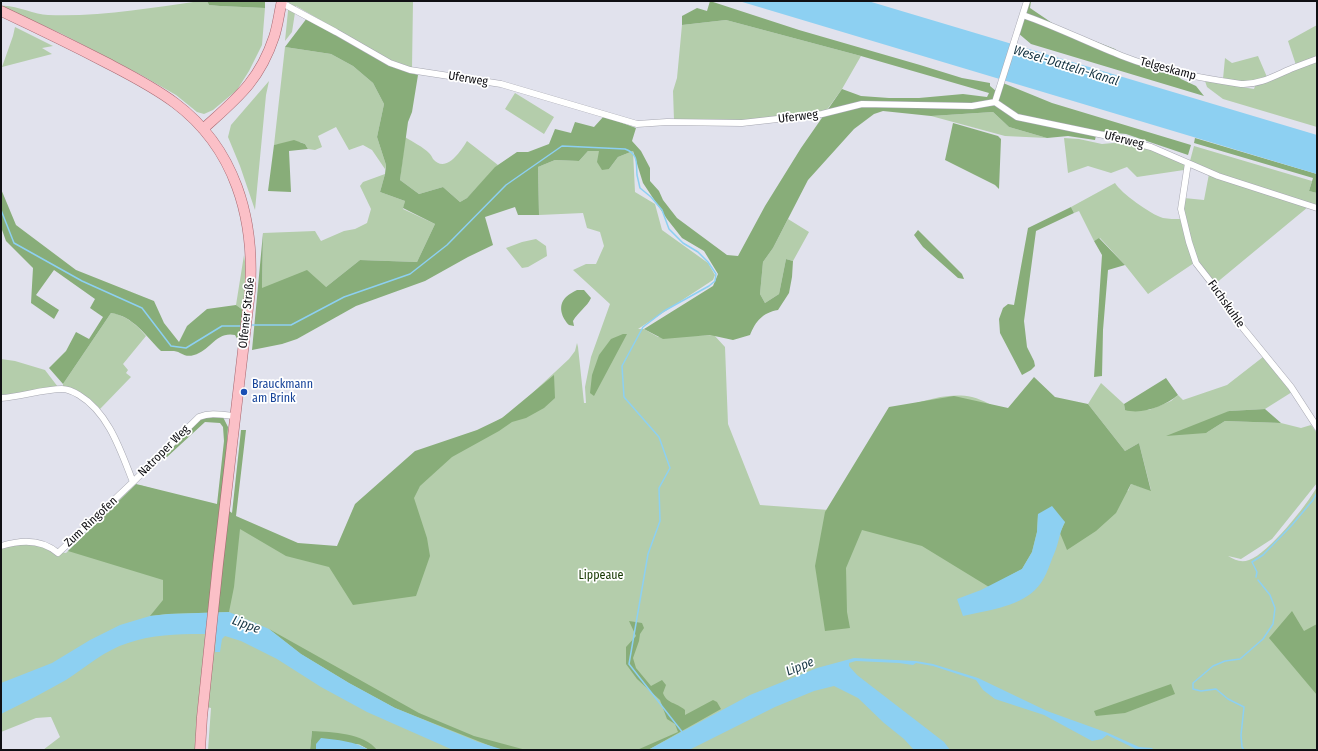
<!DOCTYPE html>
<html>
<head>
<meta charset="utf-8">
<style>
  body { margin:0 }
  #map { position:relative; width:1318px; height:751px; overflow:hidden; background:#e1e2ed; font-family:"Fira Sans Condensed",sans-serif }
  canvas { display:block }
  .frame { position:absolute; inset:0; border:2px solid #101014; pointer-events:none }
</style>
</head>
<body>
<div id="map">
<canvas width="1318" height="751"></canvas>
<div class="frame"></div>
</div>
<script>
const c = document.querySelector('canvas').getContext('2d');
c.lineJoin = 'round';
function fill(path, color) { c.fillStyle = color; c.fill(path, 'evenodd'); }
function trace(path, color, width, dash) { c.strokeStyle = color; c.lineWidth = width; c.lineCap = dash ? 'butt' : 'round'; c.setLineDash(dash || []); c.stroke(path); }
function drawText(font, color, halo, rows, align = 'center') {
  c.font = font + ' "Fira Sans Condensed",sans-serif'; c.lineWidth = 3.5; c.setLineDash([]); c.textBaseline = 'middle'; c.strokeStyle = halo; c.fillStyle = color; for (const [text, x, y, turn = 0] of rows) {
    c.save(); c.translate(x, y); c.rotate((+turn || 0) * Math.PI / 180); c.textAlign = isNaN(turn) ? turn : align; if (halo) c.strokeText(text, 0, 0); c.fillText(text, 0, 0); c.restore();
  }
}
fill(new Path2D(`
  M200 1H207L209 5 220 6 265 8 262 45 249 71 237 90 213 110 204 114 197 112 176 95 143 76 62 34 1 6C14 4 34 15 48 15 99 17 150 8 200 1Z
  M289 1H413L412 68 392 61 296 6 292 32 285 41Z
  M726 20 861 56 842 89 826 111 729 122 674 120 673 91 677 78 682 25Z
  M1317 25V57L1296 65 1288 41Z
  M15 27 53 46 42 48 52 54 2 67 13 36Z
  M285 47 331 54 353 66 373 83 384 104 377 137 386 165 385 169 372 150 363 145 349 150 336 127 318 136 322 147 315 150 308 149 305 144 300 142 274 145Z
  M1258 56 1267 77C1250 84 1240 82 1223 79L1225 58 1232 63Z
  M1317 61V127L1223 99 1207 87 1205 81 1254 89 1255 86Z
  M269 81 266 95 255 210 240 166 228 137 231 125Z
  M515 93 554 117 544 134 505 109Z
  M993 112 1009 127 1047 138 1005 136 931 116Z
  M405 137C413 142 423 147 429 153 431 155 432 157 433 159 446 174 461 151 467 141L498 165 467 198 460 202 443 187 419 194 400 180Z
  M1064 138 1079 139 1102 144 1124 142 1150 148 1185 164 1184 170 1137 177 1127 167 1111 173 1088 166 1068 173Z
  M1194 146 1312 181 1309 191 1317 193V206L1217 174 1190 161Z
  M588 151H599L609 169 618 157 633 151 635 192 655 204 662 230 708 263 715 275 713 280 638 329H644L658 337 714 335 725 347 728 424 760 505 829 510 891 411C916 404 945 391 972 397 984 400 995 407 1005 413L1128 491 1131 484 1151 490 1139 443 1125 451 1088 404 1101 383 1124 404 1125 410H1149L1171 401 1178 395 1183 400 1227 385 1263 357 1292 392 1265 409 1229 411 1206 433 1225 421 1281 423 1301 428 1311 425 1317 433V483L1272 539 1241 559 1228 556C1235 560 1241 563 1249 560 1269 553 1306 506 1317 487V750H375L312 731 310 750H208L211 708 198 705 195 750H43L60 737 51 717H50L36 718 1 732V547C12 544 42 541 50 551L66 553 136 485H140L218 507 239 527 336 554 479 432 513 411 569 359 575 351 577 343 578 347 584 403H586L585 387 591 357 610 304 573 270 586 264H596L604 246 600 232 587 228 583 213 539 215 538 167 555 160 579 161Z
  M385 174 380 192 405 201 403 209 435 224 417 262 360 260 326 287 262 288 263 233 315 231 321 241 344 231 355 229 367 223 371 209 360 186 363 182Z
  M1209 174 1308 207 1215 284 1198 262 1183 210 1184 198 1204 200Z
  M1115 183C1121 193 1150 214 1163 218 1168 219 1175 219 1181 219L1194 263 1148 294 1125 265 1100 238 1094 241 1079 211 1074 213 1071 207Z
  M788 219 809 232 793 261 786 259 779 294 765 303 760 294 763 262 773 248Z
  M536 239 546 246 547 256 528 267 522 268 506 248 522 242Z
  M244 255 247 275 243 310 236 305Z
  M111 313C126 315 137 325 146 336L123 364 128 370 126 373 131 377 100 409C88 398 78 390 63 386V384Z
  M1 359 15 361 45 370 58 387 1 396Z`), '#b4cdab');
fill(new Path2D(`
  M207 1H265V8L220 6 209 5Z
  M710 1 799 30 920 65 962 78 990 83V86L996 91 995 105 1003 83 1052 103 1191 145 1188 155 1126 134 1097 131 1095 140 1068 136 1047 138 1009 127 993 112 931 116 883 111 874 114 854 129 808 180 773 248 763 262 760 294 765 303 779 294 786 259 793 261 792 277 789 293 778 310C762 313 756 321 750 335L733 340 710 335 663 339 644 329 713 286 718 274 704 251 682 238 667 219 643 183 633 151 618 157 609 169 602 170 597 162 599 151H588L579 161 555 160 538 167 539 215H518L515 207 485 217 493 245 468 257 425 281 356 306 297 339 282 344 252 350 263 233 262 288 307 270 326 287 360 260 417 262 435 224 403 208 405 201 380 192 385 174 386 165 377 137 384 104 373 83 353 66 331 54 285 47 307 18 390 66 418 75 412 112 408 122 400 180 419 194 443 187 460 202 467 198 495 167 517 152H528L549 144 555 129 571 133 575 122 594 127 604 116 636 128 632 141 641 151 650 168V181L659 191 663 200 677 218 727 255 738 256 765 206 801 148 842 89 861 96 889 98H919L963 94 987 97 989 93 861 56 726 20 682 25V16L697 8 707 11Z
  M1027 1H1031L1030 8 1058 27 1115 49 1123 57 1175 73 1181 79 1196 86 1204 96 1031 44 1018 33Z
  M953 123 998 136 1001 139 999 189 995 185 945 160Z
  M1195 138 1317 174V193L1309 191 1313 178 1194 143Z
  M294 140 305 144 308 149 289 151 291 192 268 191 274 145Z
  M1 189 16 225 76 270 154 301 164 323 179 342 187 326 207 309 236 305 243 310 239 342 235 335C216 331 210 351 194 355 184 358 182 352 174 351 169 351 165 351 161 351 146 336 133 316 111 313L63 384 49 368 66 351 76 332 89 339 103 317 90 308 95 299 54 270 36 295 59 310 54 319 31 303 33 268 6 241 1 227Z
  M1071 207 1074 213 1036 231 1024 321 1027 347 1034 361 1035 366 1031 370 1022 375 1000 333 999 319 1003 308 1008 304 1014 305 1028 228Z
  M918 230 962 274 964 279 958 278 923 247 914 235Z
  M1099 238 1125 265 1108 270 1103 330 1102 376 1094 377 1102 255 1094 241Z
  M577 290H584L591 298C587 307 578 312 573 321L574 326 569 325C562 318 557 306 566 297 569 294 573 292 577 290Z
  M623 334H627L594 396 590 393 592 375 599 355 611 339Z
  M554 375 555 398 544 408 526 418 512 422 499 431 452 457 420 486 414 498 427 538 430 556 416 596 353 605 329 567 286 556 240 529 234 587 229 612 168 614 150 616 163 600V580L68 551 136 484 217 504 224 441 223 427 220 423 205 422 167 457 163 455 199 419 212 416 223 417 228 427 226 457 221 505 232 513 241 430H246L236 516 298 543 337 546 355 504 415 451 477 430 502 418Z
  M1034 377 1055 397 1088 404 1125 451 1139 443 1151 491 1131 484 1116 513 1096 531 1067 550 1060 533 1065 522 1038 514 1037 532 1032 552 1022 569 989 587 922 546 862 530 846 568 847 612 850 628 825 631 815 566 825 512 889 407 954 396 1008 408Z
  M1166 378 1178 395C1165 406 1142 415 1125 410L1124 404Z
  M1265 409 1281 423 1225 421 1206 433 1166 436 1229 411Z
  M1292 611 1304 631 1317 624V695L1269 638Z
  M629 621 642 623 644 628 640 634 639 641 633 658 636 668 651 686 662 680 666 685 663 693C667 704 676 702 685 710V715L713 700 717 702 721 709 648 750H637L678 732 675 724 667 719 660 700 637 679 626 664V647L636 636Z
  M269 629 419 713 474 736 526 750H504L498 749 395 708 349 683 301 654Z
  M1171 684 1175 694 1125 713 1096 716 1094 711Z
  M312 731C332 732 364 733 377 750H369L359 744H316V750H310Z`), '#88ad79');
fill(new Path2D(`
  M739 1H868L1317 135V174Z
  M1052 506 1065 522C1059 533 1059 543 1054 554 1049 566 1045 581 1035 590 1016 608 987 610 963 616L957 599 981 590 1022 569 1032 552 1037 532 1038 514Z
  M229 612 269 629 301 654 349 683 395 708 478 742 504 750H453L367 712 321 687 277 659 241 641 225 636 222 639 220 652H215L216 634C186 634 157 633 128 643 105 650 86 667 66 680 45 692 23 703 1 714V683L52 663 90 640 120 625 150 616 168 614Z
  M854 658 916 661 933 664 978 678 1047 711 1108 733 1139 747 1152 748 1154 750H1138L1107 735 1102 739 1092 741 1044 715 995 699 983 690 976 680 933 666 916 663 913 665 899 663 856 661 849 663V666L857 675 944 742 950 750H914L904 739 884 723 858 698 834 686 814 691 775 707 689 750H648L750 695 817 668Z
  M321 738C338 740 354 741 369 750H316V744Z`), '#8dd0f2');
trace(new Path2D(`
  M1 210 14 243 82 281 142 308 171 346 186 348 222 326H242
  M252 325H291L344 297 410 274 447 245 506 185 562 146 625 149C639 154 636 164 637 175 638 179 639 184 640 188L651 197 662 210 669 229 683 243 698 252 708 262 716 274 715 281 709 286 664 311 643 327 622 366 624 397 659 437 670 468 659 488 660 521 648 554 629 664 683 733
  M1256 577 1257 572 1252 562 1263 555 1292 525 1313 500 1317 493
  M1244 750 1242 747 1241 735 1244 707 1228 699 1216 689 1201 691 1193 689V683L1213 666 1225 661 1240 659 1263 639 1273 624 1275 608 1270 595 1258 580`), '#8dd0f2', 1.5);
const minor = new Path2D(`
  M282 3 336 32 390 63 410 70 501 84 637 124 667 122 742 123 822 114 862 104 972 106 995 102 1017 117 1113 137 1151 147 1218 176 1317 208
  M1023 15C1057 27 1089 43 1122 56 1160 71 1201 78 1241 84 1260 85 1276 75 1293 68 1301 65 1309 62 1317 59
  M995 102 1027 1
  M1188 163 1181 209 1189 242 1196 263 1221 295 1243 328 1291 387 1317 427
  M1 398C20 397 43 389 62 389 68 389 74 392 79 395 109 413 121 452 133 482L199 417C211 412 222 415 235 416
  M1 546C20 540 42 539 58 553L133 482`);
const primary = new Path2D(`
  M1 11C37 28 72 45 107 63 130 75 154 87 175 103 235 148 255 218 250 291L218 564 202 717 200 750
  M203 129C236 99 259 82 274 37 278 25 279 13 282 1`);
trace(minor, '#a6a7b1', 7);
trace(primary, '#a76770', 11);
trace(minor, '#fff', 6);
trace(primary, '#fbc0c7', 10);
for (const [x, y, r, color] of [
  [244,392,4,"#1a4fb4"]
]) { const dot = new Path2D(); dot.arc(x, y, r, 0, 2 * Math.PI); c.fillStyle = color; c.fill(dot); trace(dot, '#fff', 1.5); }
drawText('12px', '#101014', '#fff', [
  ["Telgeskamp",1168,69,15],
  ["Uferweg",468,79,9],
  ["Uferweg",798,117,-7],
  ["Uferweg",1124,140,14],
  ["Fuchskuhle",1226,304,55],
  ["Olfener Straße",247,313,-84],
  ["Natroper Weg",164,451,-45],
  ["Zum Ringofen",91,522,-43]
]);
drawText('12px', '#164399', '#fff', [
  ["Brauckmann",252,385],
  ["am Brink",252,399]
], 'left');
drawText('12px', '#163801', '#fff', [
  ["Lippeaue",601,576]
]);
drawText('italic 13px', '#163543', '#fff', [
  ["Wesel-Datteln-Kanal",1066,66,17],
  ["Lippe",246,625,20],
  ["Lippe",800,667,-22]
]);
</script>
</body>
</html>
